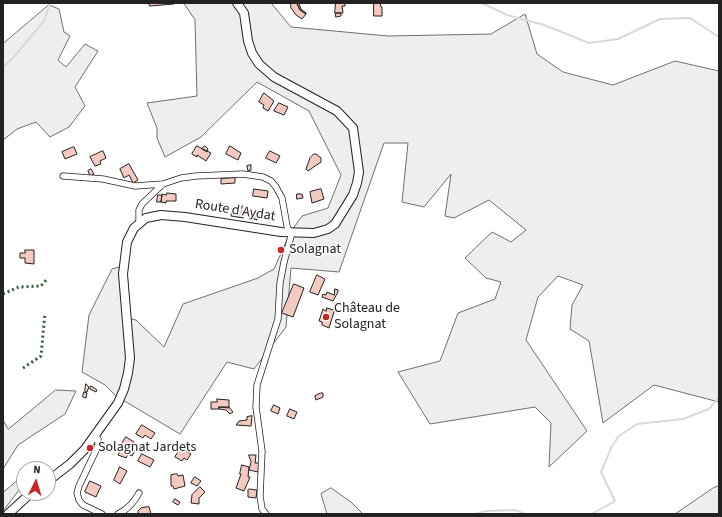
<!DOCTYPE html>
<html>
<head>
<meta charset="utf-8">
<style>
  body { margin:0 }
  #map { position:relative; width:722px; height:517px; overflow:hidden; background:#fff; font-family:"Source Sans 3",sans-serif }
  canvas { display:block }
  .frame { position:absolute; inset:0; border:4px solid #222; pointer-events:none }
  .north { position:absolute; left:16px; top:461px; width:40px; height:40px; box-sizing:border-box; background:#fff; border:1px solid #a7a7a7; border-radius:50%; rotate:5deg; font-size:11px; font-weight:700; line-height:16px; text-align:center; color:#222 }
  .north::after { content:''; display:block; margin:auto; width:14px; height:18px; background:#c62828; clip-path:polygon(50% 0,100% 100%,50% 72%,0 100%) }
</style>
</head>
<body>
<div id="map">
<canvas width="722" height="517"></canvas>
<div class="frame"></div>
<div class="north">N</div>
</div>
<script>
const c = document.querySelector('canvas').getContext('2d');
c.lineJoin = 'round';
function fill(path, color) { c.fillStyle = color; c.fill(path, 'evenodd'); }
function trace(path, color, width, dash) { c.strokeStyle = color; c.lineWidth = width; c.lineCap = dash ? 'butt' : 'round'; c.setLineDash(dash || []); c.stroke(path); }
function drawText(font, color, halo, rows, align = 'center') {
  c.font = font + ' "Source Sans 3",sans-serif'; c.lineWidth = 3; c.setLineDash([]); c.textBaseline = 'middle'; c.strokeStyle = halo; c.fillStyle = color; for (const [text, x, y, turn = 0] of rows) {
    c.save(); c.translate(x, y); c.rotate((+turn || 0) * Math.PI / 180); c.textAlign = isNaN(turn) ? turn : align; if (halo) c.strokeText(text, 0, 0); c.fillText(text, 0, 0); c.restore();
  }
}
const green = new Path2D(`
  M184 3H271L291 27 388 36 491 34 525 14 537 54 563 72 613 85 675 61 719 71V402L654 385 603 423 589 341 570 329 572 305 583 285 558 276 538 297 526 340 587 431 549 467 551 423 535 407 430 424 398 372 440 361 458 313 495 299 501 282 486 278 465 258 492 232 511 242 526 230 489 200 454 218 445 216 451 174 424 207 402 202 408 143H384L339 272 291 268 286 327 254 369 227 362 180 434 116 396 105 385 82 372 89 315 112 269 119 267 123 317 136 320 164 347 183 304 258 278 274 269 290 233 302 216 328 208 341 175 309 111 257 82 201 137 165 157 157 138V128L147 103 197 96 195 20Z
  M49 5 59 9 64 32 70 36 58 60 66 67 85 44 98 51 75 87 85 106 69 127 50 137 36 122 17 129 3 140V44Z
  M56 390 76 391 65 414 18 445 3 469V420L8 429Z
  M17 481 23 485 3 511V493Z
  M719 486V514H675L713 488Z
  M331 488 351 502 363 514H327L321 494Z`);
fill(green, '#eee');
trace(green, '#6f6f6f', 1);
trace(new Path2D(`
  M482 3 507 15 544 25 589 43 618 39 660 19 690 18 719 37
  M3 67 12 59 44 21 50 3
  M475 514 486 511 515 510 525 514
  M592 514 615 501 601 472 612 446 619 436 637 424 683 419 709 409 719 397`), '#d9d9d9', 2);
const building = new Path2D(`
  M149 3H174V4L150 6Z
  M291 3H297L300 10 306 14 302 19 296 15 291 8Z
  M297 3H299L301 9 306 13V14L300 10Z
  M336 3H345V6H342L343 13H335Z
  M374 3H380L381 7H382V16H374Z
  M336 13H341V16L336 17Z
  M264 93 274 101 268 111 263 108 264 105 259 102Z
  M279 103 288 107 284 115 274 111Z
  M197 146 211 153 206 161 197 155V157L192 154Z
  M205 146 208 149 207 152 202 149Z
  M230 146 241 153 238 160 226 154Z
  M74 147 77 154 65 159 62 152Z
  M103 151 106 158 100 161 101 164 95 166 90 157Z
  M270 151 280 156 276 163 266 158Z
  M314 154H316L321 158V162L308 171 306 169 310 158Z
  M129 164 138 180 133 183 129 175 124 178 120 169Z
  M251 165V170L248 171 247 166Z
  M91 169 94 174 90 176 88 171Z
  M235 178V183L221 184V179Z
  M254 189 268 191 267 198 253 196Z
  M321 189 324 199 312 203 310 192Z
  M167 193 176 194V201H166V203L161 202 162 194 166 195Z
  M297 194H302L303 198 297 199Z
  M158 195H162L161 202H157Z
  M238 206H242L241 210H244L243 218 231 216 232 208 238 209Z
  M255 214H258L257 220 254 219Z
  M25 250H34V264L25 263V258H20V253H25Z
  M317 275 325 279 318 295 310 292Z
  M294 284 304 288 293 317 282 313Z
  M335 289 338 290V292L333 301 322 297 323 294 326 295 327 292 334 295Z
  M327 308 333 310 334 309 335 311 334 312 329 328 322 325V322L319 321 323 309 326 311Z
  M86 384 89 387 87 392 85 391Z
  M91 386 97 390 96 392 90 389Z
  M84 392 87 393 86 398 83 397Z
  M321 393H323V397L316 400 315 396Z
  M217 399 229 400V408L219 407V409H211V402H217Z
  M274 405 280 408 278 414 271 411Z
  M219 407H229L233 412 230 414 226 410 219 409Z
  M290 409 297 412 294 419 287 416Z
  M252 416 251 426 236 425 239 421 247 420V417Z
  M142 425 155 433 151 439 145 435 143 438 136 434Z
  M126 437 134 442 132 445 137 447 132 456 128 454 126 458 118 455 123 446 121 445Z
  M181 448 191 454 187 460 184 458 182 461 175 457Z
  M142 454 154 460 150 467 138 461Z
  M249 455H256L255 463H259L258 472 249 470 251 462Z
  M242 465 249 467 248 477H250L244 491 236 488 241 474H240Z
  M120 467 127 471 120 484 114 480Z
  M177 474 178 476 183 475 185 486 174 489 173 486H171V475Z
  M195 477 201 481 197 486 191 483Z
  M90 481 101 486 96 497 85 492Z
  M200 487 205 492 199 498V504L191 503 192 495Z
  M249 489 257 490 256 498 248 497V490Z
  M175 499 180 502 178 505 173 502Z
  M149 507 151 514H138V511L141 508Z`);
fill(building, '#f3c9c0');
trace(building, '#222', 1);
const street = new Path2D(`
  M63 176 103 179 135 186 163 184
  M139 223V210L142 204 163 184 181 178 196 176 243 174 263 177 271 181 276 187 282 198 287 226 291 236 284 262 280 283 278 319 257 385 256 407 262 451 260 496 262 509 266 514
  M95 435 98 439V446L79 486 77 493 79 500 83 505 102 514
  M118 514C127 510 135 501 139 493`);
const secondary = new Path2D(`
  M48 481 70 464 85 449 118 403 124 389 128 373 130 358 123 274 127 242 134 228 146 218 161 215 185 217 281 232 314 233 328 229 335 224 353 195 357 183 359 172 353 128 337 111 274 77 259 64 252 53 248 41 244 13 237 3
  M8 514 31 493`);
trace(street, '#222', 7);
trace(secondary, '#222', 10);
trace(street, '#fff', 5.5);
trace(secondary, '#fff', 8);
trace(new Path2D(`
  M3 294 19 287 41 286 48 278
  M23 368 41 356 45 313`), '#2f5e38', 3, [2, 3]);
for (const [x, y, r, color] of [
  [281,250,4,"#c62828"],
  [326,317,4,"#c62828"],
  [90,448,4,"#c62828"]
]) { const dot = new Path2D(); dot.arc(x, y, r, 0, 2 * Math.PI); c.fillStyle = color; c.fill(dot); trace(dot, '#fff', 1.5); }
drawText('14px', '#222', '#fff', [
  ["Route d'Aydat",235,211,9]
]);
drawText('14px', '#222', '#fff', [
  ["Solagnat",289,250],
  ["Château de",334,309],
  ["Solagnat",334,325],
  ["Solagnat Jardets",98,448]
], 'left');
</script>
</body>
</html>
